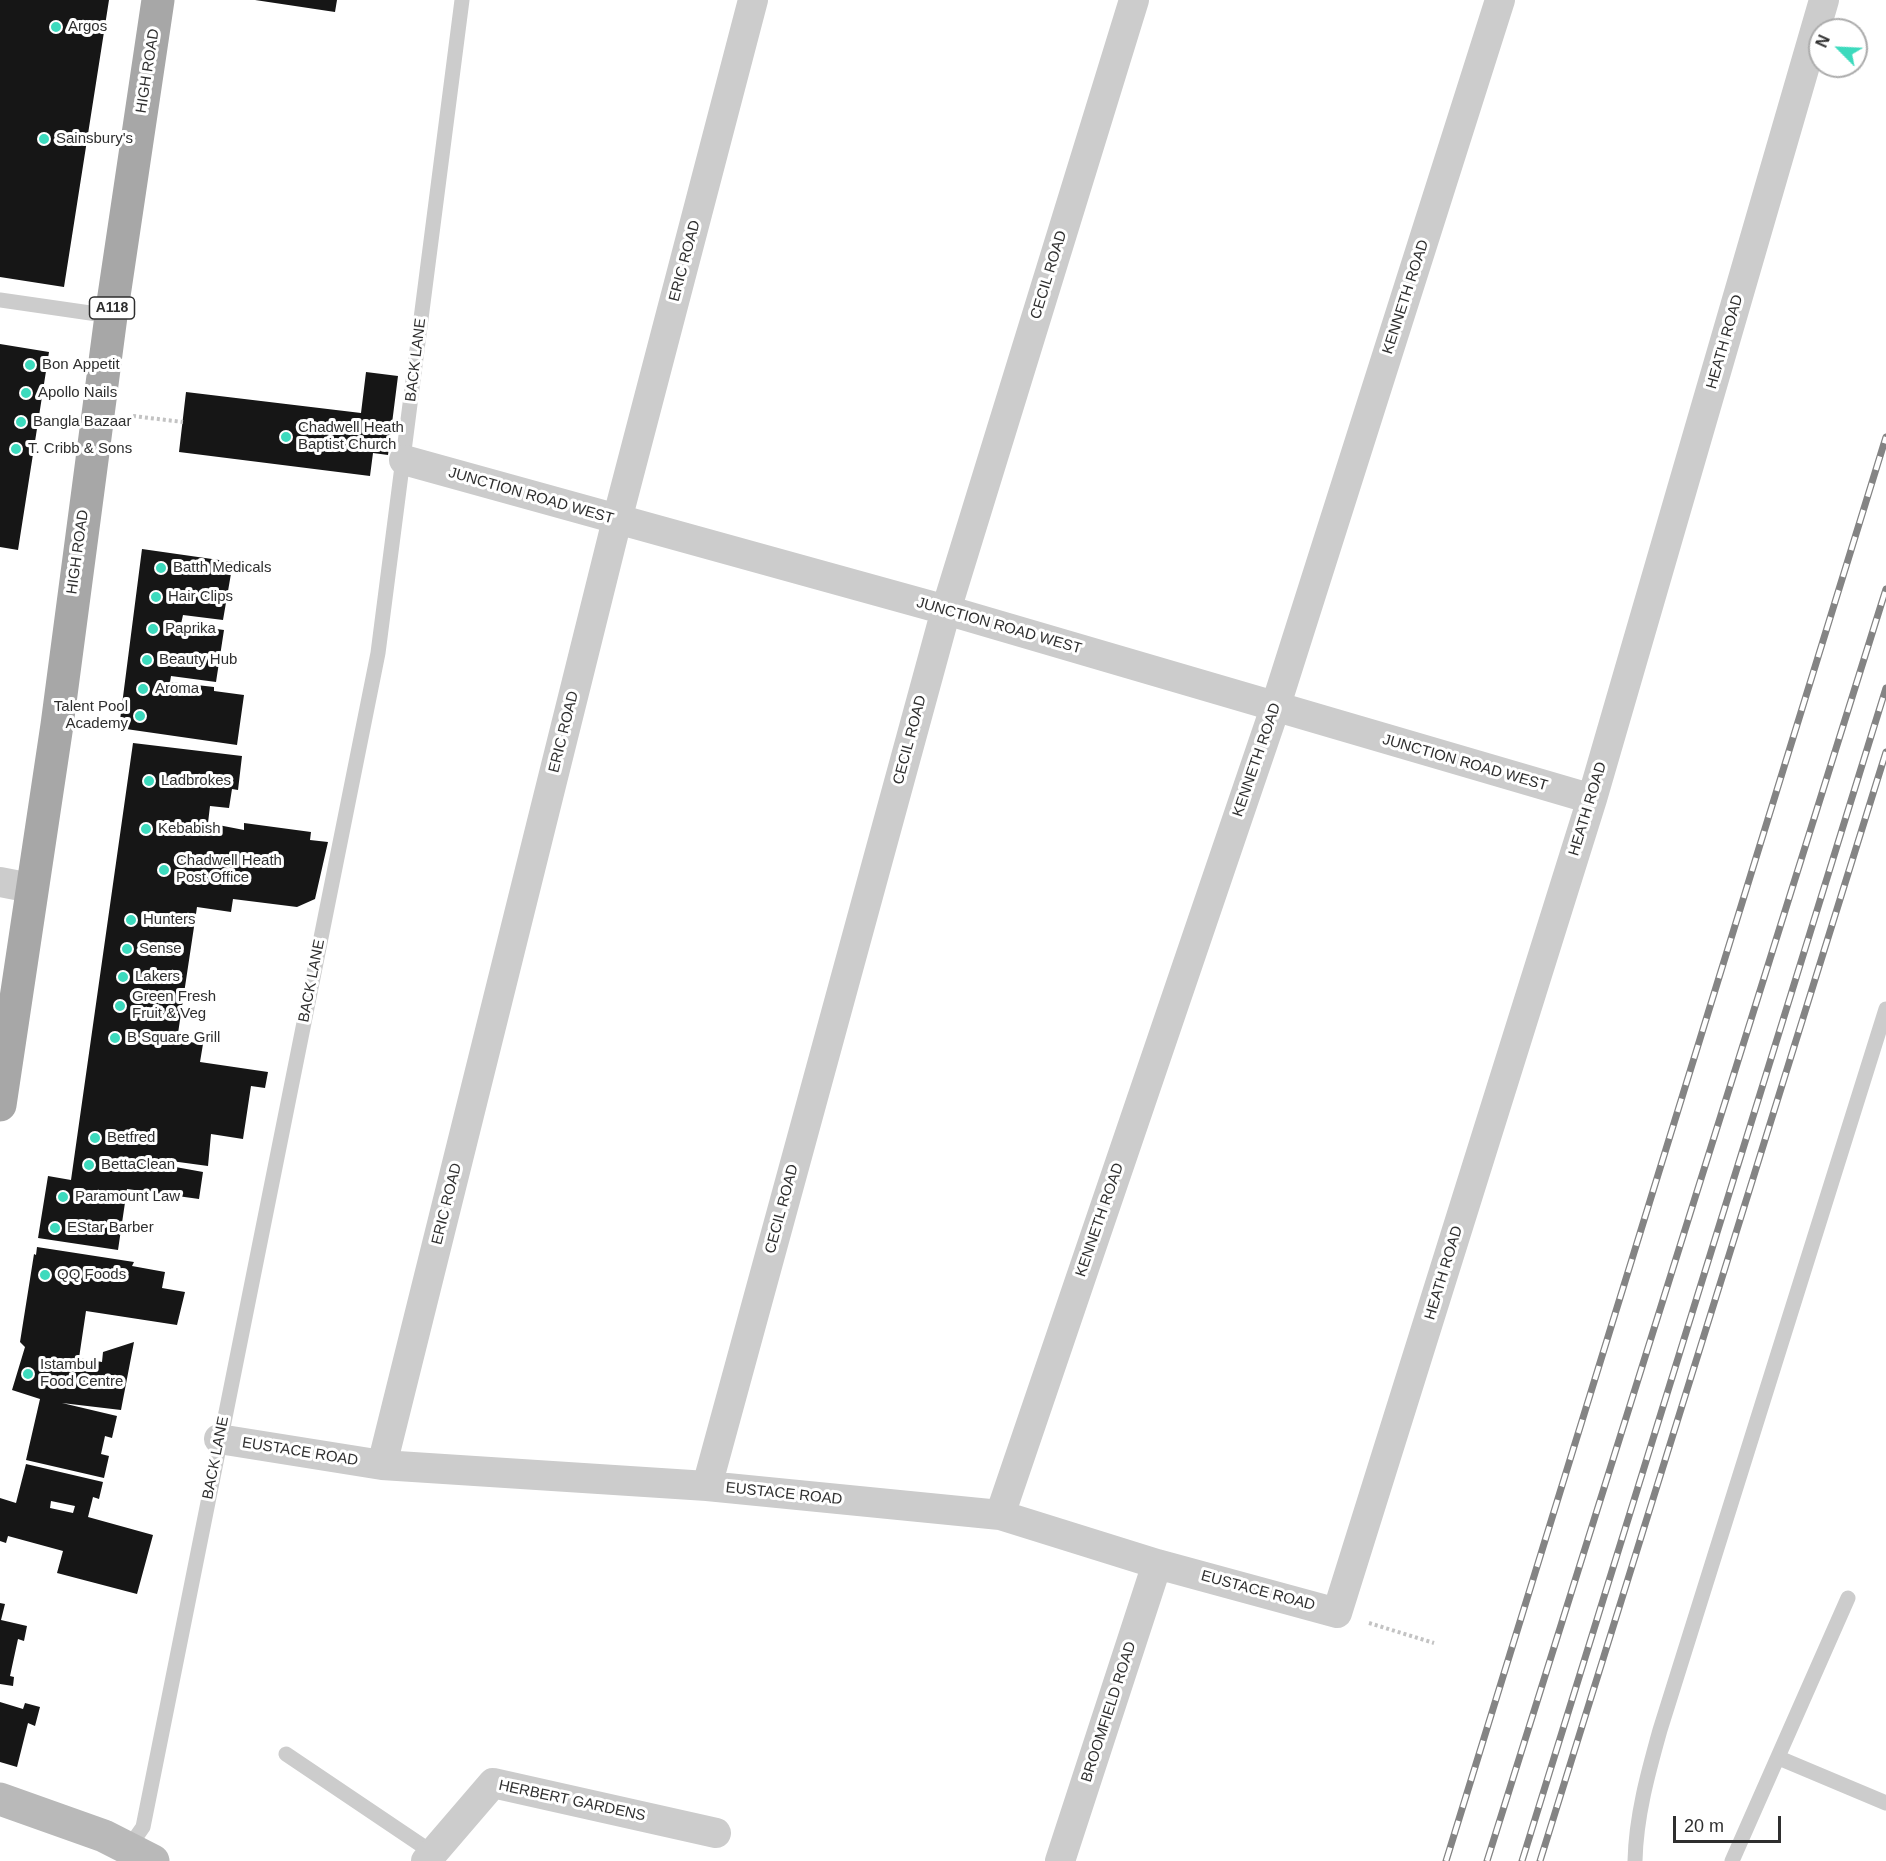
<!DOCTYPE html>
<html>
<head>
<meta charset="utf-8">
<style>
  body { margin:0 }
  #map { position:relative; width:1886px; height:1861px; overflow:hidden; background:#fff; font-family:Arial,sans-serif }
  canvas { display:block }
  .north { position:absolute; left:1808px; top:18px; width:60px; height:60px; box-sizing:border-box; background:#fff; border:2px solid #acacac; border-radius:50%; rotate:294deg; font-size:16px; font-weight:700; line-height:24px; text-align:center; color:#2f2f2f }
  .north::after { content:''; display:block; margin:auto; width:21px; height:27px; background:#3cdabd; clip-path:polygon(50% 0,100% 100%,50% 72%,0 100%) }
  .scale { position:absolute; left:1673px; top:1816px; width:108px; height:27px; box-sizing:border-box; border:3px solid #2f2f2f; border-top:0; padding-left:8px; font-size:18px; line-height:21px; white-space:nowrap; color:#2f2f2f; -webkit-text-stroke:4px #fff; paint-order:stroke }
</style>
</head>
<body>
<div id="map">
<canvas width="1886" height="1861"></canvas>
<div class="north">N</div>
<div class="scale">20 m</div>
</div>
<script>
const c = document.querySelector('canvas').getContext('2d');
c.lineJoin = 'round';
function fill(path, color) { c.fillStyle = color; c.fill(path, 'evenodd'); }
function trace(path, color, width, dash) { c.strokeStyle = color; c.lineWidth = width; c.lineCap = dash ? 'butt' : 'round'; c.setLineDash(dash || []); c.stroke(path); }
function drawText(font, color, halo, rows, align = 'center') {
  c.font = font + ' Arial,sans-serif'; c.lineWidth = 6; c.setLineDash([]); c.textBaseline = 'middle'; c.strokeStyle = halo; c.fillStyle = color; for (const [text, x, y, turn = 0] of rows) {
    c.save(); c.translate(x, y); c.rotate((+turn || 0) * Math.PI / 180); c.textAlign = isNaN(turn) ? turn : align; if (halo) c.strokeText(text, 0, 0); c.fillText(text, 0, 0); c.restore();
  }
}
fill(new Path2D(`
  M0 0H109L64 287 0 277Z
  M255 0H337L335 12Z
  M0 344 49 352 18 550 0 547Z
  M366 372 398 376 388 455 373 453 370 476 179 452 186 392 361 413Z
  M142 549 233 562 223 620 183 615 181 624 224 630 216 682 171 676 170 682 214 687V691L244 695 237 745 119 728Z
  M133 743 242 756 238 790 232 789 229 808 210 806 208 823 244 830V823L311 832 310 840 328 842 315 899 297 907 233 899 231 912 197 907 177 1040 203 1044 200 1062 268 1072 265 1088 251 1086 243 1139 211 1134 208 1166 171 1161 170 1166 203 1172 199 1199 127 1189 118 1250 38 1238 48 1176 71 1180Z
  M37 1247 134 1262 132 1266 165 1272 162 1288 185 1292 177 1325 86 1311 79 1358 102 1362 103 1352 134 1342 121 1410 62 1403 117 1416 112 1438 105 1436 101 1454 109 1456 104 1478 26 1460 40 1399 12 1390 25 1347 20 1342 34 1254 36 1255Z
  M26 1464 103 1482 99 1499 93 1497 88 1517 153 1535 137 1594 57 1573 63 1551 8 1536 6 1543 0 1541V1498L16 1503ZM51 1501 75 1506 73 1513 50 1508Z
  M0 1603 5 1604 1 1620 27 1626 24 1641 18 1639 10 1676 14 1677 13 1686 0 1684Z
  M0 1702 23 1709 25 1703 40 1707 35 1726 28 1723 17 1767 0 1762Z`), '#161616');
trace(new Path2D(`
  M133 416 183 422
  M1369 1623 1434 1643`), '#c3c3c3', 4, [3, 3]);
trace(new Path2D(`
  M0 300 111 316
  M286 1754 433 1853
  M1779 1758 1886 1803
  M129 1847 143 1827 378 653 462 0
  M1635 1861C1636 1816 1648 1773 1660 1730L1886 1009
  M1732 1861 1848 1598`), '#ccc', 15);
trace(new Path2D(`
  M404 460 946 610 1592 799
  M0 882 31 888
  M219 1439 382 1465 707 1486 1000 1515 1157 1564 1337 1613 1592 799 1824 0
  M382 1465 617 520 753 0
  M707 1486 946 610 1134 0
  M1000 1515 1275 708 1500 0
  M426 1861 493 1783 716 1833
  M1060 1861 1157 1564`), '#ccc', 30);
trace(new Path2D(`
  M0 1799 104 1836 153 1861`), '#b9b9b9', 33);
trace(new Path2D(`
  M0 1105 57 725 111 316 158 0`), '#a7a7a7', 33);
const rail = new Path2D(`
  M1446 1861 1886 437
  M1487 1861 1886 589
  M1522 1861 1886 688
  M1540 1861 1886 752`);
trace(rail, '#848484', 7);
trace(rail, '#fff', 4.5, [14]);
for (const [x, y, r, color] of [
  [56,27,6,"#3cdabd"],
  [44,139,6,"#3cdabd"],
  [30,365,6,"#3cdabd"],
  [26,393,6,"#3cdabd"],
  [21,422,6,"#3cdabd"],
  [286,437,6,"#3cdabd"],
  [16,449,6,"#3cdabd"],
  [161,568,6,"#3cdabd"],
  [156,597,6,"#3cdabd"],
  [153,629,6,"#3cdabd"],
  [147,660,6,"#3cdabd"],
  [143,689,6,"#3cdabd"],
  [140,716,6,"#3cdabd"],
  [149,781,6,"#3cdabd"],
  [146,829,6,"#3cdabd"],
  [164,870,6,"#3cdabd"],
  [131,920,6,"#3cdabd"],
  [127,949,6,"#3cdabd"],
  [123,977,6,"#3cdabd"],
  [120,1006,6,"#3cdabd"],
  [115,1038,6,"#3cdabd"],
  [95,1138,6,"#3cdabd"],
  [89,1165,6,"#3cdabd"],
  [63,1197,6,"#3cdabd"],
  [55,1228,6,"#3cdabd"],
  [45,1275,6,"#3cdabd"],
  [28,1374,6,"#3cdabd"]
]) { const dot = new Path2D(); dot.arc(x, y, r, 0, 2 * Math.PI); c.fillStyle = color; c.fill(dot); trace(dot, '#fff', 2); }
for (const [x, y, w] of [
  [112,308,45]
]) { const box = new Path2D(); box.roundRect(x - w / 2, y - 11, w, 22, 4.5); c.fillStyle = '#fff'; c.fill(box); trace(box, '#2f2f2f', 1.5); }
drawText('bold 14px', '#2f2f2f', null, [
  ["A118",112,308]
]);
drawText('15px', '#2f2f2f', '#fff', [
  ["Argos",68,27],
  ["Sainsbury's",56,139],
  ["Bon Appetit",42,365],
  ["Apollo Nails",38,393],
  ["Bangla Bazaar",33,422],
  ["Chadwell Heath",298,428],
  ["Baptist Church",298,445],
  ["T. Cribb & Sons",28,449],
  ["Batth Medicals",173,568],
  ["Hair Clips",168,597],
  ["Paprika",165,629],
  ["Beauty Hub",159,660],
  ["Aroma",155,689],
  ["Talent Pool",128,707,"right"],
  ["Academy",128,724,"right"],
  ["Ladbrokes",161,781],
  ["Kebabish",158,829],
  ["Chadwell Heath",176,861],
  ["Post Office",176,878],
  ["Hunters",143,920],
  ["Sense",139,949],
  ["Lakers",135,977],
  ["Green Fresh",132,997],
  ["Fruit & Veg",132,1014],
  ["B Square Grill",127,1038],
  ["Betfred",107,1138],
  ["BettaClean",101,1165],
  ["Paramount Law",75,1197],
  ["EStar Barber",67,1228],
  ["QQ Foods",57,1275],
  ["Istambul",40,1365],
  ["Food Centre",40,1382]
], 'left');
drawText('15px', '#2f2f2f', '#fff', [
  ["HIGH ROAD",148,71,-81],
  ["ERIC ROAD",685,261,-75],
  ["CECIL ROAD",1049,275,-73],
  ["KENNETH ROAD",1406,297,-72],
  ["HEATH ROAD",1725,342,-74],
  ["BACK LANE",416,360,-83],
  ["JUNCTION ROAD WEST",531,496,16],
  ["HIGH ROAD",78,552,-82],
  ["JUNCTION ROAD WEST",999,626,16],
  ["ERIC ROAD",564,732,-76],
  ["CECIL ROAD",910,740,-75],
  ["KENNETH ROAD",1257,760,-71],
  ["JUNCTION ROAD WEST",1465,763,16],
  ["HEATH ROAD",1588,809,-73],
  ["BACK LANE",312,981,-79],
  ["ERIC ROAD",447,1204,-76],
  ["CECIL ROAD",782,1209,-75],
  ["KENNETH ROAD",1100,1220,-71],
  ["HEATH ROAD",1444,1273,-73],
  ["EUSTACE ROAD",300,1452,9],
  ["BACK LANE",216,1458,-79],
  ["EUSTACE ROAD",784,1494,6],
  ["EUSTACE ROAD",1258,1591,15],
  ["BROOMFIELD ROAD",1109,1712,-72],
  ["HERBERT GARDENS",572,1801,12]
]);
</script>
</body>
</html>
